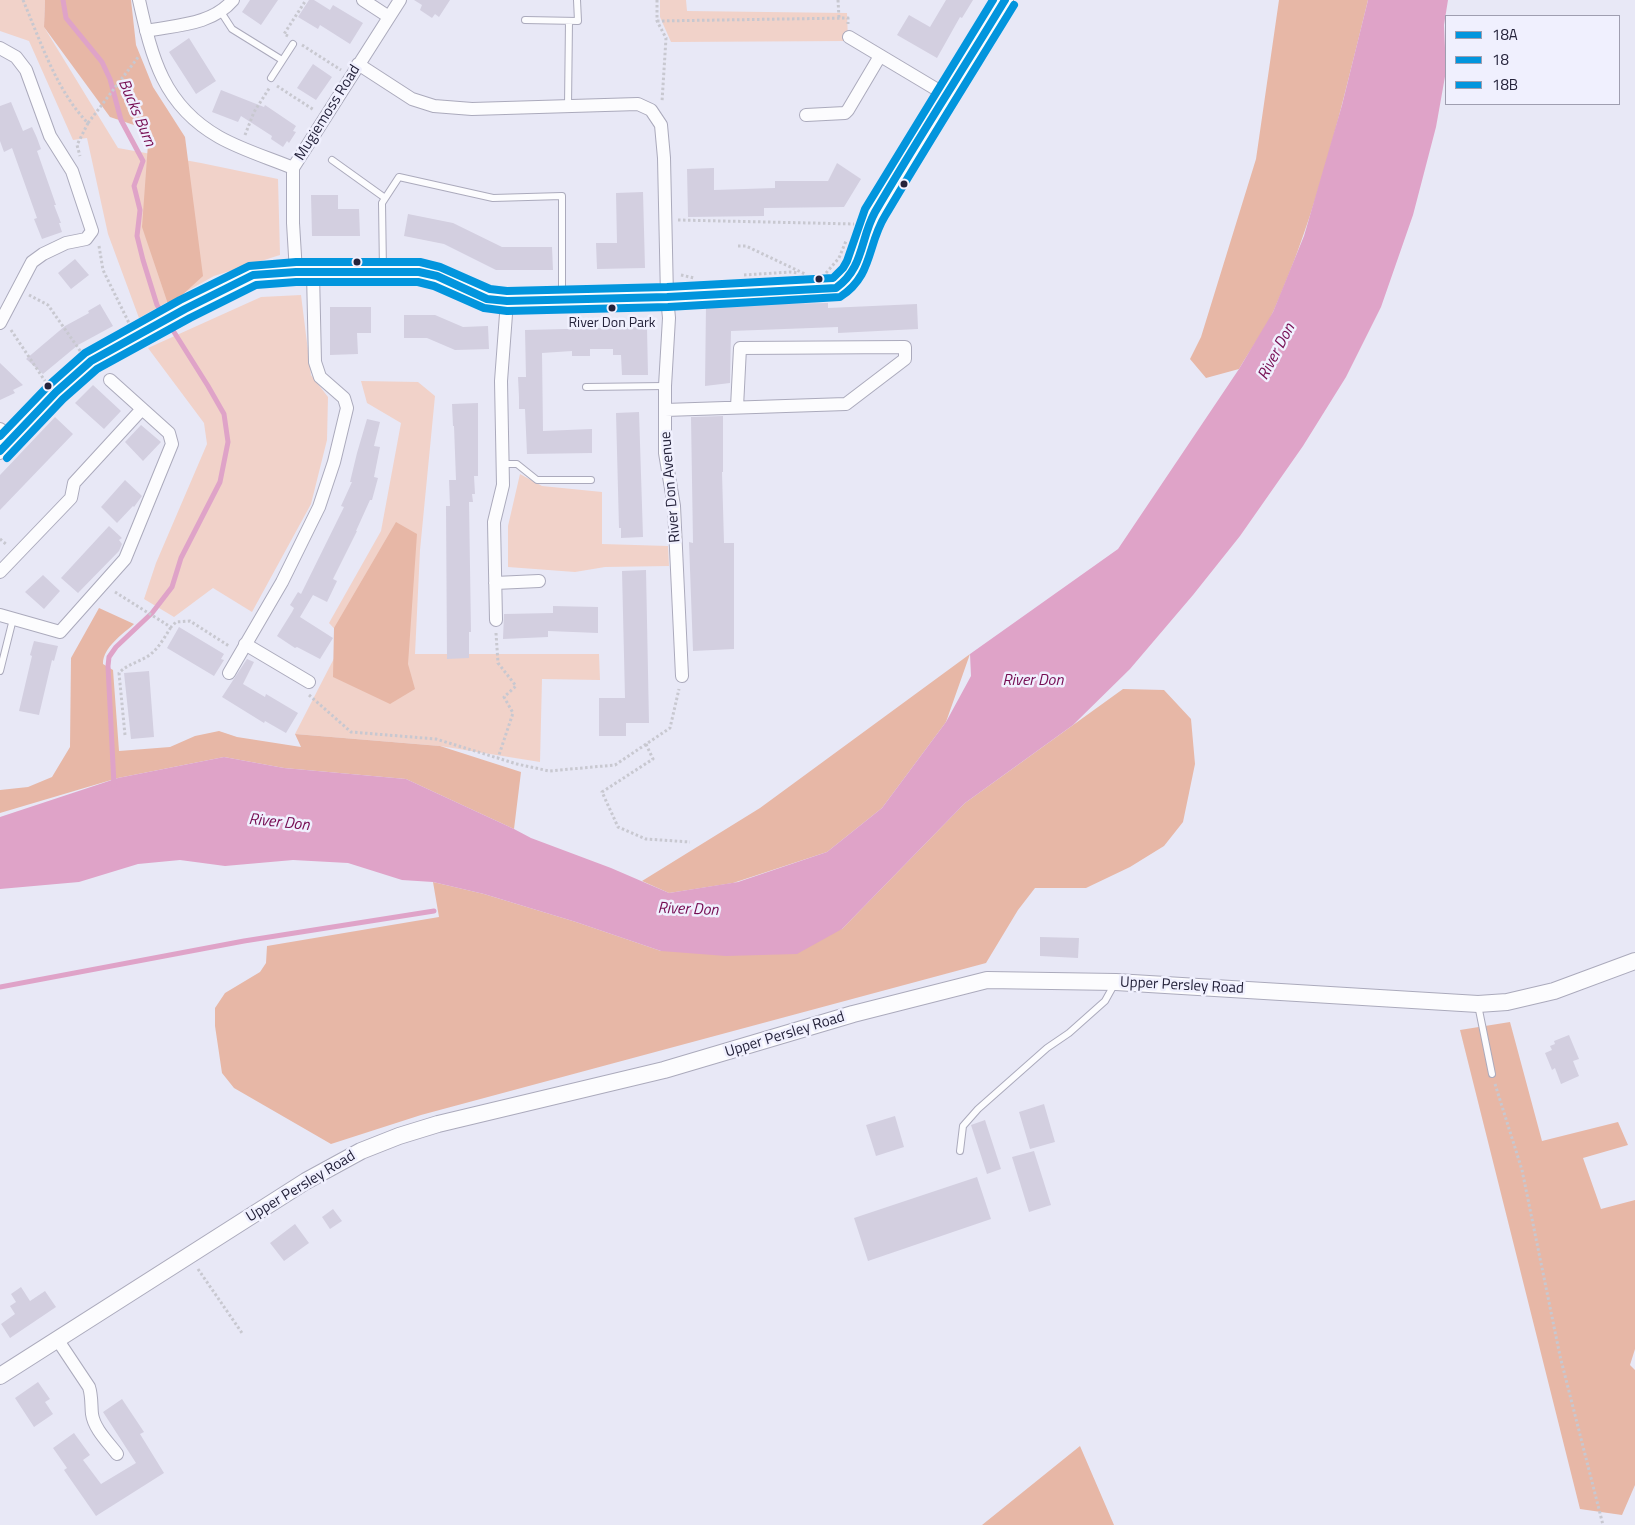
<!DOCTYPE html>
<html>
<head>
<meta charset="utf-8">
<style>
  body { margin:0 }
  #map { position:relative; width:1635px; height:1525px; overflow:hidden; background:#e8e8f6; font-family:"Titillium Web",sans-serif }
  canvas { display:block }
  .legend { position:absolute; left:1445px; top:15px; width:175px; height:90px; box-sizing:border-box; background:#f0f0fe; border:1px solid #9f9eb0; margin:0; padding:6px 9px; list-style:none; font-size:15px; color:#25233b }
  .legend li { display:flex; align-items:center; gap:10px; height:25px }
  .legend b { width:25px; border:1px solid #9f9eb0 }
</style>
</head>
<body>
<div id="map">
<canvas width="1635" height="1525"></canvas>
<ul class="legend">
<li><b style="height:6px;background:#0295dd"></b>18A</li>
<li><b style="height:6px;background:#0295dd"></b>18</li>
<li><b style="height:6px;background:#0295dd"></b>18B</li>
</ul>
</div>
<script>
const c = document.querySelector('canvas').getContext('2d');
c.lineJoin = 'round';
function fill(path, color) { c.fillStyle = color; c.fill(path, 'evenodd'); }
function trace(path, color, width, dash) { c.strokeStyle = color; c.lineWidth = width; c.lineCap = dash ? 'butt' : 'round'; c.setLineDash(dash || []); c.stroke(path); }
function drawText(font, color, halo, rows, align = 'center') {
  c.font = font + ' "Titillium Web",sans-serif'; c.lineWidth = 5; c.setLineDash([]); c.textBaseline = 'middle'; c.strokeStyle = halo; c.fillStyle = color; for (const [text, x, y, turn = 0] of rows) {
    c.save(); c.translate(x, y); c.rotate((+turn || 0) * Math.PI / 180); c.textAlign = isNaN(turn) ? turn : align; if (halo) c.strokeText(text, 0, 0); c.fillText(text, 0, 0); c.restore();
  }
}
fill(new Path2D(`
  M0 0H45L44 27 118 148 201 163 278 179 280 255 214 276 139 318 108 234 87 138 73 140 29 41 0 31Z
  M660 0H686L687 11 847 13 848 41 671 42 660 17Z
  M301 295 311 375 328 397 327 440 311 504 252 612 213 588 174 617 144 599 156 563 207 444 204 423 148 348 261 297Z
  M361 381 418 382 435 396 420 550 415 654H599L600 680 542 679 540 762 440 746 295 734 344 639 329 623 381 531 401 423 367 403Z
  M520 474 542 486 602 492V544L668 546 669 566 605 567 575 572 508 567V526Z`), '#f1d2c9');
fill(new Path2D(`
  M45 0H131L136 45 153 87 185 137 203 276 169 307 142 227 149 130 110 117 44 27Z
  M1279 0H1368C1342 105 1318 211 1274 310 1265 330 1250 350 1239 369L1206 378 1190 359 1201 337 1256 159Z
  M396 522 417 534 408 664 415 689 390 704 333 677 334 628Z
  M99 608 134 624C123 634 103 647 103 664L113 670 119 751 170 747 195 736 219 731 237 737 301 747 295 734 440 746 521 772 514 829 406 779 284 768 224 757 118 778 0 813V790L28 787 52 777 70 747 71 658Z
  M970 654 946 722 882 808 827 852 733 883 669 893 642 881 760 808Z
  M1123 689 1164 690 1191 719 1195 764 1183 822 1164 846 1130 867 1086 888H1035L1018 910 986 963 421 1115 331 1144 234 1088 222 1073 215 1026V1008L225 993 260 972 266 963 267 946 439 917 433 882 484 894 576 922 661 951 842 929 965 803Z
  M1510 1022 1542 1141 1618 1122 1628 1145 1583 1158 1601 1209 1635 1200V1349L1630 1365 1635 1370V1485L1622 1515 1580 1509 1460 1030Z
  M1080 1446 1114 1525H982Z`), '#e7b7a6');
fill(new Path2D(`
  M1368 0H1448L1444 25 1446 71 1436 127 1413 215 1381 307 1346 377 1303 446 1240 536 1193 595 1130 669 1073 725 965 803 842 929 797 954 726 956 661 951 576 922 484 894 433 882 402 880 348 863 293 860 225 866 180 860 138 864 79 882 0 889V817L118 778 224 757 284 768 406 779 514 829 531 838 611 868 669 893 738 882 827 852 882 808 946 722 971 676 970 654 1118 549 1239 369 1273 312 1304 236 1342 105Z`), '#dfa3c8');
trace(new Path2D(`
  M63 0 66 18 102 62 110 79 121 120 143 161 134 186 140 210 137 236 143 260 157 305 208 386 224 414 228 442 220 482 181 558 172 587 152 613 116 647 109 657 108 666 114 785
  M0 987 244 941 434 911`), '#dfa3c8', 5);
fill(new Path2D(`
  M250 0H278L261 25 242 12Z
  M309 0H314L330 10 333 5 363 23 350 44 320 25 318 29 298 17Z
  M414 0H450L439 17 435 14 432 18 420 10 422 5Z
  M946 0H973L962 18 960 17 937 58 897 35 909 15 930 27Z
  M189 38 216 81 196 94 169 52Z
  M313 64 332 77 316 100 297 88Z
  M221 90 264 107 265 105 296 126 293 131 296 132 289 143 287 141 283 147 271 139 272 136 241 116 238 122 212 112Z
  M11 102 23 131 32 127 37 138 41 149 37 151 56 205H54L61 223H59L62 232 42 239 34 219 37 218 12 148 4 152 0 141V106Z
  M837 163 861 179 844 207 764 208V216L688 217 687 169 714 168V190L775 188V181H828Z
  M643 192 645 268 597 269 596 243H617L616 193Z
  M311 195H338V209H359L360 236H312Z
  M408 214 453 223 502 247H552L553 270H496L444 244 404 236Z
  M75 259 89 275 71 289 58 273Z
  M828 303V308L917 304 918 329 838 333V327L731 331 730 383 705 386 706 305Z
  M100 304 113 326 78 345 43 374 26 359 65 326 89 313 88 311Z
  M330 307H371V333H357L358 354 330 355Z
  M404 315H435L463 327 488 326 489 349 455 350 427 338H404Z
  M647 327 648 375H622L621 355H613V349H590V356H572V351L542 353 543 431 592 429V453L527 454 525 409H519V397L518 377H526L525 330Z
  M0 363 23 385 13 390 15 393 0 400Z
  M93 385 121 411 104 429 75 403Z
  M478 403V476H474L475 494H472L473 502H469L471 632H469V658L447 659 446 506H450L449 480H456L454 426H453L452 404Z
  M639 412 643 537 621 538V528H619L616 413Z
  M723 416V472H722L724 543H734V649L693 651 689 542 693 543 691 417Z
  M55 417 73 434 0 510V475Z
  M367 419 380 422 374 446 380 447 374 477 378 478 372 500H370L356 531H357L333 579 337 581 327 602 313 595 300 617 333 638 320 659 297 647 295 648 277 636 292 612 294 608 290 605 298 592 301 594 344 507 341 506 352 482H350L357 453Z
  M141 425 161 442 143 461 125 442Z
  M125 480 142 496 134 507 133 506 117 523 101 507Z
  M109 526 122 538 119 540 122 544 119 551 78 593 61 578Z
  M646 570 649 723H626V736H599V698H625L622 571Z
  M43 575 60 591 44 609 25 592Z
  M553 606 598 607V633L548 631V637L503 639 504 614 553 613Z
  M179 627 224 654 221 659 224 660 214 676 167 648Z
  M34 641 58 646 54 661 52 660 39 715 19 711 32 656 30 655Z
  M247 659 254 662 243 684 265 697 266 694 298 713 286 733 265 721 264 723 222 697Z
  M149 671 154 737 131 739 124 673Z
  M1040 937 1079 938 1078 958 1040 956Z
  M1569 1035 1579 1059 1573 1061 1579 1076 1561 1084 1555 1068 1552 1070 1545 1053 1552 1050 1550 1046 1555 1044 1554 1041Z
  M1044 1104 1055 1142 1030 1149 1019 1112Z
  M895 1116 904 1147 876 1156 866 1125Z
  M985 1120 1001 1169 987 1174 971 1125Z
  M1034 1151 1051 1205 1029 1212 1012 1157Z
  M977 1177 991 1219 868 1261 854 1218Z
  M333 1209 342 1221 330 1229 322 1217Z
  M295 1224 309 1243 284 1261 270 1243Z
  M21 1287 30 1301 45 1291 56 1307 10 1338 1 1324 15 1314 10 1306 16 1302 11 1294Z
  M38 1382 50 1399 45 1402 53 1414 34 1427 15 1398Z
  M122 1399 144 1432 140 1434 164 1473 96 1516 64 1470 67 1468 53 1448 74 1433 90 1455 83 1460 101 1484 136 1463 103 1412Z`), '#d3cfe0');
const service = new Path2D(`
  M221 12 232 29 282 60
  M525 20 578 21 577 0
  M271 78 293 44
  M568 106 569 21
  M332 160 385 198
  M383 271 382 203 399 177 493 198 562 196V299
  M586 387 665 386
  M503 464H517L537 480H591
  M0 671 13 619
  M1478 1005 1492 1074
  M960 1151 963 1126 978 1109 1047 1048 1069 1033 1105 1001 1115 983`);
const minor = new Path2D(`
  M139 0C152 58 163 105 219 137 242 150 269 158 293 168
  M363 0 389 17
  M146 31C176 25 212 25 233 0
  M849 37 946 95
  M0 48 16 57 26 70 50 136 72 171 92 231 86 239 66 243 43 254 32 262 0 323
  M358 64 412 99 434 106 472 109 638 104 651 110 661 125 664 158 667 297 669 318 665 386V453L674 506 682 676
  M806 115 845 113 848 110 880 56
  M296 272 293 223V168L400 0
  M665 410 846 404 905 359V347L740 348 737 407
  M0 429 11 439
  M0 572 71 498 74 483 142 409
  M495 583 539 581
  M0 615 60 632 125 559 172 444 169 433 110 380
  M496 620 494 522 503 485 501 381 507 301
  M245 644 309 682
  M229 673 282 582 319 507 334 462 347 408 344 398 320 377 315 362 313 273
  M57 1339 89 1387C92 1396 91 1405 92 1414 94 1429 109 1443 117 1454`);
const tertiary = new Path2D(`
  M0 451 56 392 91 361 185 309 253 275 296 272H419L437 276 487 299 507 301 667 297 836 288C862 274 862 239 874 214L1005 0
  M0 1376 306 1181 361 1151 399 1136 438 1124 664 1070 853 1014 987 980 1116 982 1478 1004 1507 1002 1554 991 1635 961`);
trace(service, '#abaabc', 8);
trace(minor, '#abaabc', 14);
trace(tertiary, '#abaabc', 18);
trace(new Path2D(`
  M23 0C40 40 57 92 88 123L77 145 80 156
  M657 0V21L666 38 662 102
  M838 0 839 18
  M657 21 848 18V24
  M288 36 284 34 306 0
  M302 45 341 70
  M277 86 314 110
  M88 123 139 56
  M245 135 254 112 270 87
  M678 220 854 224
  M99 246 103 270 129 323
  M738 246H746L805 274
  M826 273 839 258 846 241
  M681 275 694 278
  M744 275 790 272 798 273
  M29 295 48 305 81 352
  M11 330 45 381
  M0 539 7 545
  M115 592 169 626 171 627 176 622 190 621 229 646
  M496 633 498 663 516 686 504 697 513 713 498 758
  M309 695 351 732 436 739 517 764 549 771 615 765 670 728 679 689
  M125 735 119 673C128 663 142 662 152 653 160 646 166 635 171 627
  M646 744 653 759 602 792 618 827 646 839 690 842
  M1495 1084 1522 1170 1560 1356 1603 1525
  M198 1269 242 1333`), '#c8c8d0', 3, [2.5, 2.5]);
trace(service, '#fcfcfe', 6);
trace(minor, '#fcfcfe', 12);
trace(tertiary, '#fcfcfe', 16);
trace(new Path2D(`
  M0 451 56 392 91 361 185 309 253 275 296 272H419L437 276 487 299 507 301 667 297 836 288C864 268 860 239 875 212 917 140 962 71 1005 0`), '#0295dd', 8);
trace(new Path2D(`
  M7 458 63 399 97 369 190 318 256 285 296 282H418L434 286 484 308 507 311 668 307 840 297C873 276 867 245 885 216 927 145 971 75 1014 5`), '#0295dd', 8);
trace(new Path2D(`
  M0 436 49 385 85 353 180 300 249 266 296 262H420L440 267 490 289 507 291 667 287 833 278 843 268 847 261 865 209 993 0`), '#0295dd', 8);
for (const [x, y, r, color] of [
  [904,184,4.5,"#25233b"],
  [357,262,4.5,"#25233b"],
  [819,279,4.5,"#25233b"],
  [612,308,4.5,"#25233b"],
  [48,386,4.5,"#25233b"]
]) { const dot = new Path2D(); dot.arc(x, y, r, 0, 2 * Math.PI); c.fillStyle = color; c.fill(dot); trace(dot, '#f0f0fe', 2); }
drawText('14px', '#25233b', '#f0f0fe', [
  ["River Don Park",612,324]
]);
drawText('15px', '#25233b', '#f0f0fe', [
  ["Mugiemoss Road",328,113,-58],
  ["River Don Avenue",671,487,-95],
  ["Upper Persley Road",1182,986,3],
  ["Upper Persley Road",785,1035,-17],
  ["Upper Persley Road",301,1187,-31]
]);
drawText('italic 16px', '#750c52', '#f0f0fe', [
  ["Bucks Burn",136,113,67],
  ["River Don",1277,352,-62],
  ["River Don",1033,681],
  ["River Don",279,823,6],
  ["River Don",688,910,2]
]);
</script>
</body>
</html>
